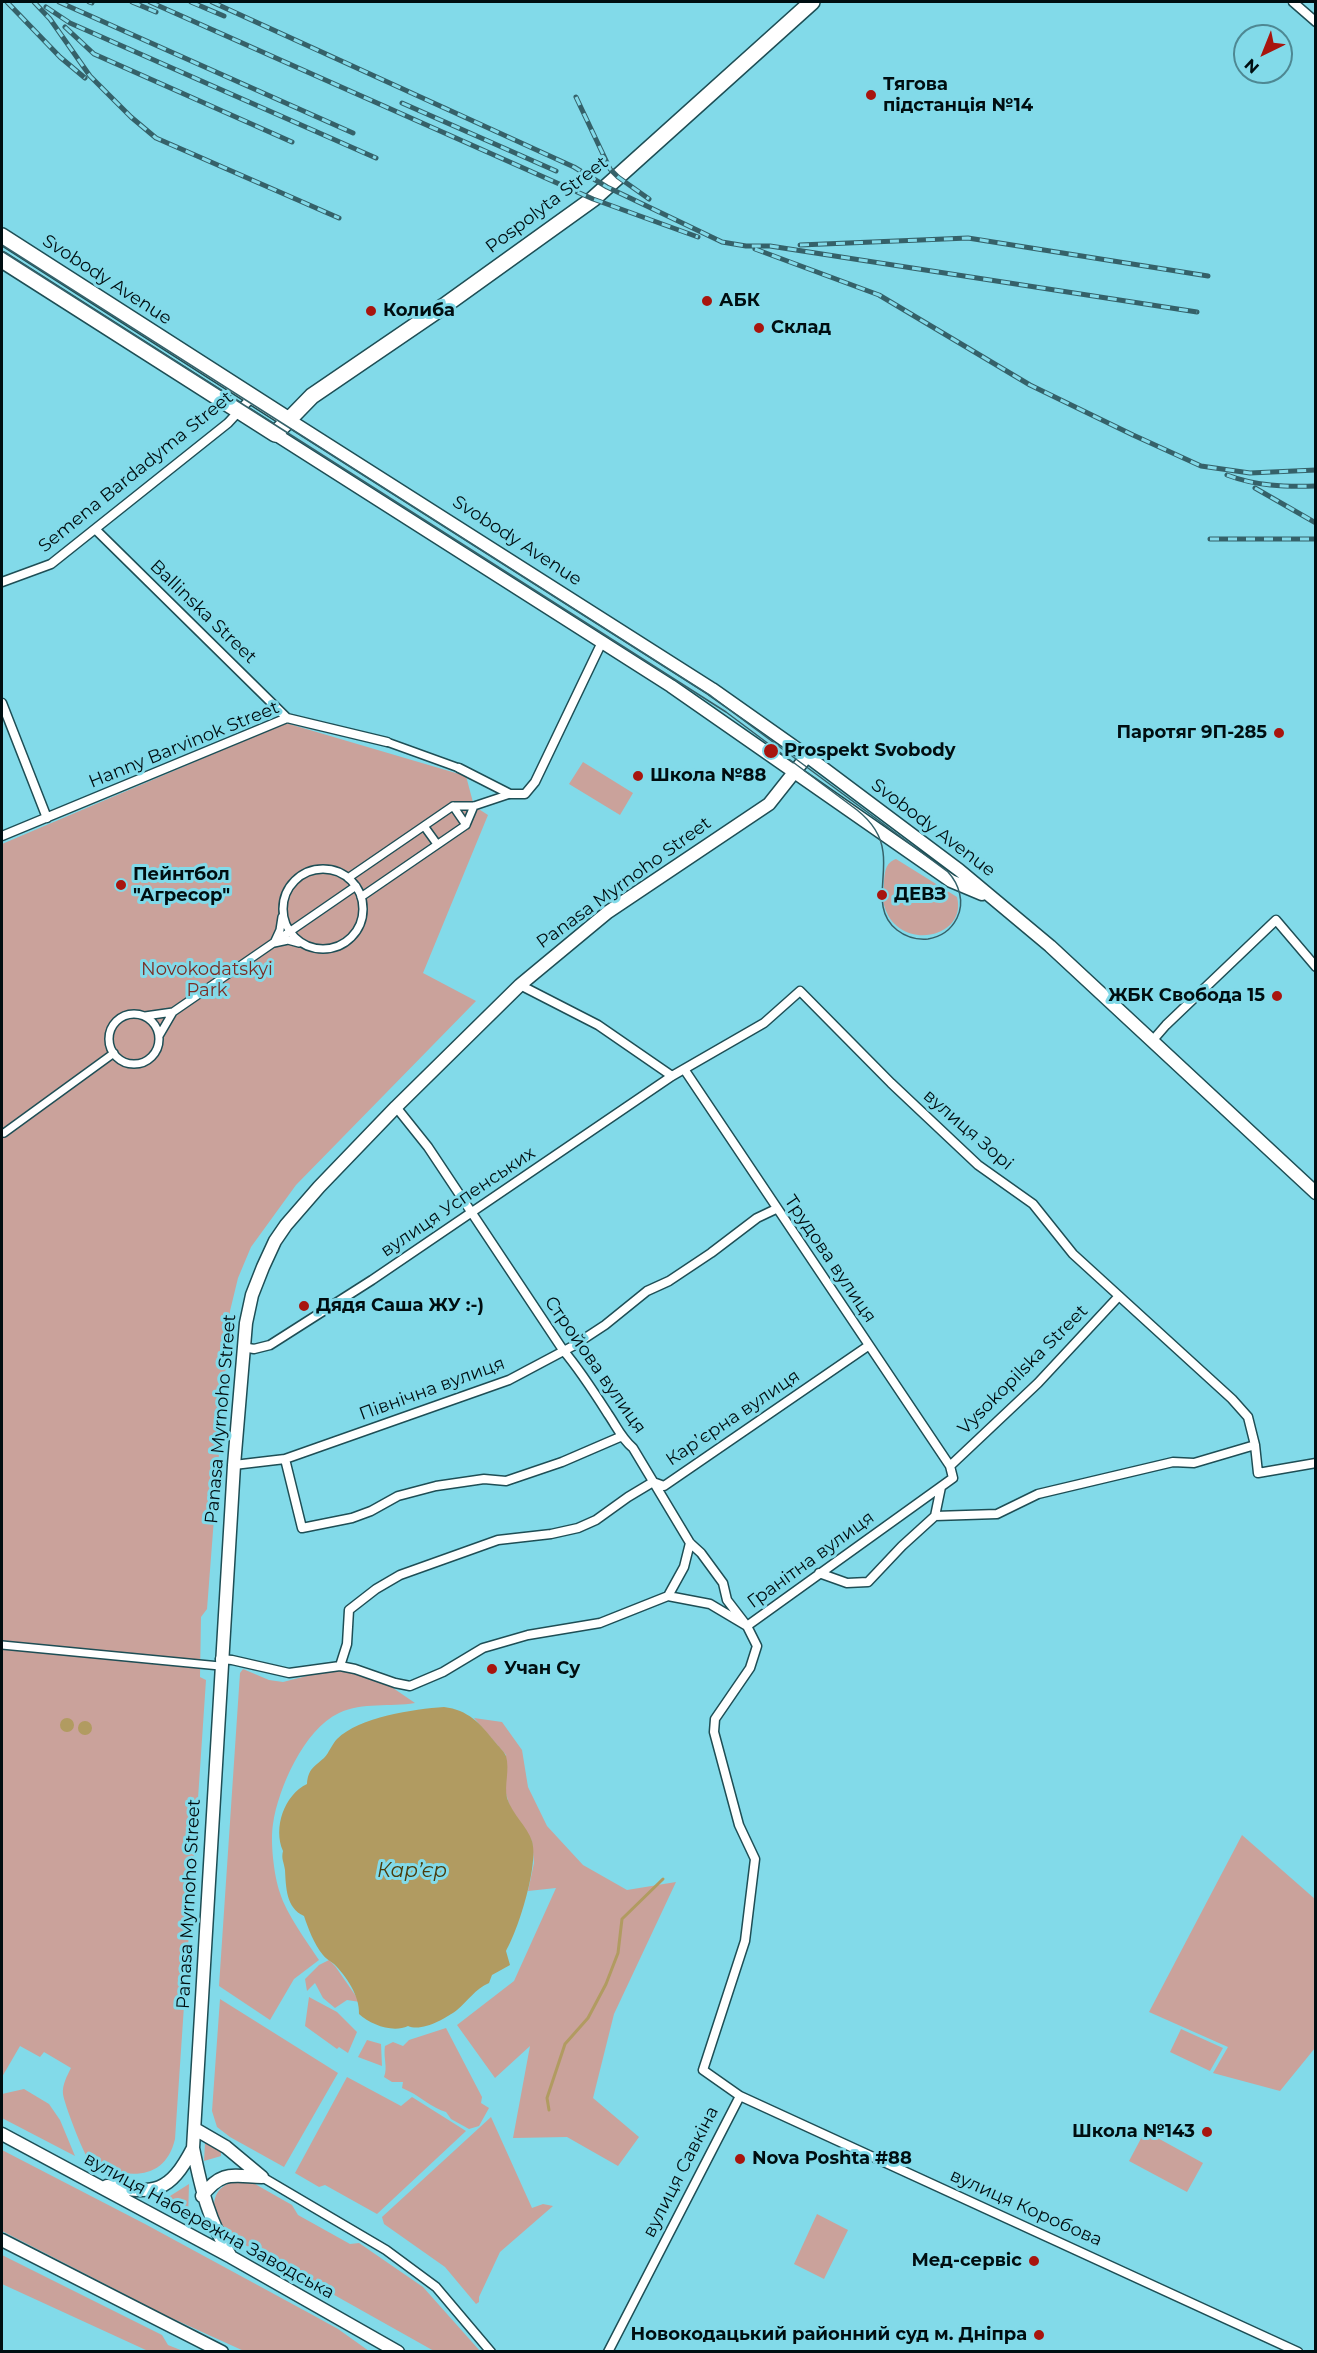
<!DOCTYPE html>
<html>
<head>
<meta charset="utf-8">
<style>
  body { margin:0 }
  #map { position:relative; width:1317px; height:2353px; overflow:hidden; background:#82dae9; font-family:Montserrat,sans-serif }
  canvas { display:block }
  .frame { position:absolute; inset:0; border:3px solid #000e11; pointer-events:none }
  .north { position:absolute; left:1233px; top:24px; width:60px; height:60px; box-sizing:border-box; background:#82dae9; border:2px solid #4e8893; border-radius:50%; rotate:223deg; font-size:16px; font-weight:700; line-height:24px; text-align:center; color:#000e11 }
  .north::after { content:''; display:block; margin:auto; width:21px; height:27px; background:#a8150e; clip-path:polygon(50% 0,100% 100%,50% 72%,0 100%) }
</style>
</head>
<body>
<div id="map">
<canvas width="1317" height="2353"></canvas>
<div class="frame"></div>
<div class="north">N</div>
</div>
<script>
const c = document.querySelector('canvas').getContext('2d');
c.lineJoin = 'round';
function fill(path, color) { c.fillStyle = color; c.fill(path, 'evenodd'); }
function trace(path, color, width, dash) { c.strokeStyle = color; c.lineWidth = width; c.lineCap = dash ? 'butt' : 'round'; c.setLineDash(dash || []); c.stroke(path); }
function drawText(font, color, halo, rows, align = 'center') {
  c.font = font + ' Montserrat,sans-serif'; c.lineWidth = 6; c.setLineDash([]); c.textBaseline = 'middle'; c.strokeStyle = halo; c.fillStyle = color; for (const [text, x, y, turn = 0] of rows) {
    c.save(); c.translate(x, y); c.rotate((+turn || 0) * Math.PI / 180); c.textAlign = isNaN(turn) ? turn : align; if (halo) c.strokeText(text, 0, 0); c.fillText(text, 0, 0); c.restore();
  }
}
fill(new Path2D(`
  M286 723 466 776 474 806 488 815 423 973 476 1001 296 1185 251 1247 238 1278 230 1311 207 1609 201 1617 200 1677 206 1680 175 2139C167 2173 141 2179 110 2170 104 2168 93 2165 89 2160 83 2153 64 2103 63 2094 62 2085 67 2076 71 2068L44 2052 40 2057 20 2046 2 2077V844Z
  M583 762 633 793 620 815 569 784Z
  M896 859 957 897C968 939 897 953 884 905 882 898 884 889 884 882 885 872 885 863 896 859Z
  M243 1669 269 1680 283 1682 334 1669 377 1677 415 1703C390 1707 363 1702 339 1713 304 1729 278 1789 273 1824 270 1841 274 1876 280 1893 286 1913 307 1942 319 1960L294 1979 270 2020 219 1986 240 1673Z
  M474 1718 502 1722 522 1750 528 1787 547 1826 583 1865 627 1890 676 1882 614 2014 593 2098 639 2137 618 2166 567 2137 513 2138 530 2046 495 2078 457 2025 514 1981 556 1888 528 1891 534 1863 532 1841 510 1807 506 1794V1755Z
  M1242 1835 1315 1899V2048L1280 2091 1213 2073 1228 2047 1149 2012Z
  M329 1960 335 1966 360 2002 347 2000 335 2008 323 1998 315 1983 307 1991 305 1979 319 1965Z
  M309 1997 337 2012 357 2032 348 2053 339 2047 337 2049 305 2026Z
  M220 1999 338 2073 284 2167 230 2137 217 2127 212 2111Z
  M446 2028 482 2097 481 2103 489 2108 479 2126 469 2129 451 2119 446 2112C433 2109 418 2094 402 2088L403 2082H392L384 2077C388 2067 383 2058 385 2046L393 2042 403 2046 409 2040Z
  M1181 2029 1223 2048 1210 2071 1170 2052Z
  M367 2040 381 2044 382 2066 358 2057Z
  M347 2077 401 2106 412 2097 466 2131 377 2214 325 2185 319 2187 295 2173Z
  M24 2089 49 2104 60 2120 75 2156 2 2118V2094Z
  M491 2117 532 2208 543 2204 553 2206 500 2252 479 2297V2302L476 2304 445 2267 384 2224 382 2217Z
  M1145 2131 1203 2163 1187 2192 1129 2161Z
  M205 2143 221 2152V2156L204 2161Z
  M2 2150 145 2224 309 2313 338 2329 369 2351H244L169 2317 2 2231Z
  M241 2181 255 2184 292 2205 298 2215 350 2244 359 2243 423 2287 480 2351H434L231 2237C208 2219 206 2183 241 2181Z
  M189 2184 188 2219 159 2203Z
  M817 2214 848 2230 824 2279 794 2264Z
  M2 2255 162 2335 168 2345 183 2351H148L2 2284Z`), '#caa29b');
fill(new Path2D(`
  M444 1707C468 1710 480 1723 495 1742 498 1746 504 1751 506 1756 510 1770 504 1785 507 1798 512 1814 527 1826 532 1841 539 1865 518 1931 506 1951L510 1965 492 1975 489 1983C475 1989 468 2001 457 2010 445 2019 422 2032 408 2026 393 2033 371 2025 359 2014 360 1996 346 1976 334 1964 330 1961 325 1958 323 1955 314 1944 308 1928 304 1916 286 1908 286 1887 285 1870 284 1862 281 1859 283 1851 273 1828 284 1795 307 1784 308 1769 314 1767 324 1758 329 1753 332 1744 337 1739 359 1717 414 1709 444 1707Z
  M60 1725a7 7 0 1 1 14 0a7 7 0 1 1-14 0Z
  M78 1728a7 7 0 1 1 14 0a7 7 0 1 1-14 0Z`), '#b19b61');
trace(new Path2D(`
  M549 2110 547 2098 565 2044 588 2018 606 1984 618 1953 622 1919 663 1879`), '#b19b61', 3);
const pedestrian = new Path2D(`
  M387 742 459 768
  M453 806H474L510 794
  M466 825 474 806
  M424 826 437 844
  M283 909a40 40 0 1 1 80 0a40 40 0 1 1-80 0Z
  M348 878 453 806 466 825 361 897
  M282 917 280 930 274 943 288 940 299 943
  M109 1039a25 25 0 1 1 50 0a25 25 0 1 1-50 0Z
  M145 1016 173 1012 356 886
  M159 1036 173 1012
  M4 1133 114 1053
  M2 1645 220 1666`);
const minor = new Path2D(`
  M1293 2 1316 22
  M95 529 287 718
  M2 582 51 564 228 423 253 396
  M2 703 47 818
  M459 768 510 794H525L535 782 602 642
  M2 836 287 718 387 742
  M520 985 598 1025 672 1076
  M1153 1040 1166 1025 1276 920 1316 967
  M396 1107 428 1147 563 1350C580 1370 594 1392 608 1414 617 1427 621 1438 633 1448L690 1543 701 1553 723 1583 727 1600 747 1626 757 1646 750 1668 715 1719 714 1732 739 1825 755 1859 745 1941 703 2070 740 2096 1298 2352
  M243 1347 254 1349 270 1345 372 1280 672 1076 764 1023 800 991 891 1083 978 1165 1033 1204 1073 1254 1232 1399 1248 1417 1255 1445 1258 1473 1316 1463
  M285 1459 302 1528 352 1518 371 1511 398 1496 436 1486 484 1479 506 1481 562 1462 620 1437
  M234 1465 285 1459 509 1380 573 1346 605 1325 647 1291 669 1281 711 1253 757 1218 776 1209
  M950 1466 1038 1383 1119 1296
  M935 1516 941 1487
  M819 1573 847 1583 868 1582 902 1546 935 1516 997 1514 1038 1494 1173 1462 1194 1463 1255 1445
  M668 1596 710 1604 747 1626 953 1478 950 1466 684 1069
  M220 1659 232 1660 289 1673 340 1666 355 1669 395 1683 410 1686 443 1672 483 1648 528 1635 600 1623 668 1596 684 1567 690 1543
  M340 1666 347 1644 349 1610 376 1589 400 1575 498 1540 551 1534 578 1528 596 1520 628 1497 653 1482 664 1486 868 1346
  M262 2177 386 2250 436 2287 491 2352
  M608 2352 740 2096`);
const secondary = new Path2D(`
  M289 420 712 689 807 756 959 870 1050 946 1316 1193
  M275 434 671 686 951 881 982 894
  M195 2129 226 2147 262 2177
  M2 2134 231 2257 398 2352
  M107 2186C155 2194 169 2194 193 2148
  M202 2196C222 2170 232 2176 262 2177
  M2 2240 222 2352
  M231 2257C209 2222 201 2188 193 2148L234 1465 246 1323 252 1295 263 1267 275 1241 286 1225 319 1187 396 1107 520 985 608 912 769 804 807 756`);
const trunk = new Path2D(`
  M2 236 289 420
  M2 260 275 434 312 396 444 306 593 199 812 2`);
trace(pedestrian, '#1e4e55', 10);
trace(minor, '#1e4e55', 11);
trace(secondary, '#1e4e55', 15);
trace(trunk, '#1e4e55', 18);
trace(pedestrian, '#fff', 7);
trace(minor, '#fff', 8);
trace(secondary, '#fff', 12);
trace(trunk, '#fff', 15);
trace(new Path2D(`
  M2 245 711 696 948 872C959 884 965 902 957 918 951 930 940 937 928 939 917 940 906 937 897 930 872 911 887 879 883 852 881 834 871 821 857 810L726 712 2 251`), '#356169', 1.5);
const rail = new Path2D(`
  M7 2 60 57 85 78
  M34 2 50 19 90 76 131 117 156 138 339 218
  M59 2 353 133
  M89 2 92 3
  M132 2 156 12
  M150 2 593 199 698 237
  M191 2 224 16
  M212 2 574 167 607 187 722 242 746 246H770L1197 312
  M46 7 70 23 376 158
  M65 27 94 54 292 142
  M576 97 610 169 618 177 649 199
  M402 103 556 171
  M800 245 968 238 1208 276
  M755 249 879 295 1030 385 1133 435 1201 466 1250 473 1316 470
  M1227 475C1256 486 1284 487 1316 486
  M1255 488 1316 523
  M1210 539H1316`);
trace(rail, '#356169', 5);
trace(rail, '#82dae9', 3, [9]);
for (const [x, y, r, color] of [
  [871,95,6,"#a8150e"],
  [707,301,6,"#a8150e"],
  [371,311,6,"#a8150e"],
  [759,328,6,"#a8150e"],
  [1279,733,6,"#a8150e"],
  [771,751,8,"#a8150e"],
  [638,776,6,"#a8150e"],
  [121,885,6,"#a8150e"],
  [882,895,6,"#a8150e"],
  [1277,996,6,"#a8150e"],
  [304,1306,6,"#a8150e"],
  [492,1669,6,"#a8150e"],
  [1207,2132,6,"#a8150e"],
  [740,2159,6,"#a8150e"],
  [1034,2261,6,"#a8150e"],
  [1039,2335,6,"#a8150e"]
]) { const dot = new Path2D(); dot.arc(x, y, r, 0, 2 * Math.PI); c.fillStyle = color; c.fill(dot); trace(dot, '#82dae9', 2); }
drawText('bold 18px', '#000e11', '#82dae9', [
  ["Тягова",883,85],
  ["пiдстанцiя №14",883,106],
  ["АБК",719,301],
  ["Колиба",383,311],
  ["Склад",771,328],
  ["Паротяг 9П-285",1267,733,"right"],
  ["Prospekt Svobody",784,751],
  ["Школа №88",650,776],
  ["Пейнтбол",133,875],
  ["\"Агресор\"",133,896],
  ["ДЕВЗ",894,895],
  ["ЖБК Свобода 15",1265,996,"right"],
  ["Дядя Саша ЖУ :-)",316,1306],
  ["Учан Су",504,1669],
  ["Школа №143",1195,2132,"right"],
  ["Nova Poshta #88",752,2159],
  ["Мед-сервіс",1022,2261,"right"],
  ["Новокодацький районний суд м. Дніпра",1027,2335,"right"]
], 'left');
drawText('18px', '#000e11', '#82dae9', [
  ["Pospolyta Street",547,205,-37],
  ["Svobody Avenue",107,280,33],
  ["Semena Bardadyma Street",136,472,-39],
  ["Svobody Avenue",517,541,33],
  ["Ballinska Street",203,612,44],
  ["Hanny Barvinok Street",184,745,-22],
  ["Svobody Avenue",933,828,37],
  ["Panasa Myrnoho Street",624,883,-36],
  ["вулиця Зорі",968,1130,41],
  ["вулиця Успенських",458,1202,-34],
  ["Трудова вулиця",830,1259,56],
  ["Стройова вулиця",595,1365,55],
  ["Vysokopilska Street",1023,1370,-45],
  ["Північна вулиця",432,1389,-20],
  ["Карʼєрна вулиця",733,1418,-34],
  ["Panasa Myrnoho Street",221,1419,-85],
  ["Гранітна вулиця",811,1560,-36],
  ["Panasa Myrnoho Street",189,1904,-87],
  ["вулиця Савкіна",681,2172,-63],
  ["вулиця Коробова",1026,2208,24],
  ["вулиця Набережна Заводська",209,2226,29]
]);
drawText('18px', '#7b2d24', '#82dae9', [
  ["Novokodatskyi",207,970],
  ["Park",207,991]
]);
drawText('italic 20px', '#4b3b0b', '#82dae9', [
  ["Кар’єр",412,1871]
]);
</script>
</body>
</html>
